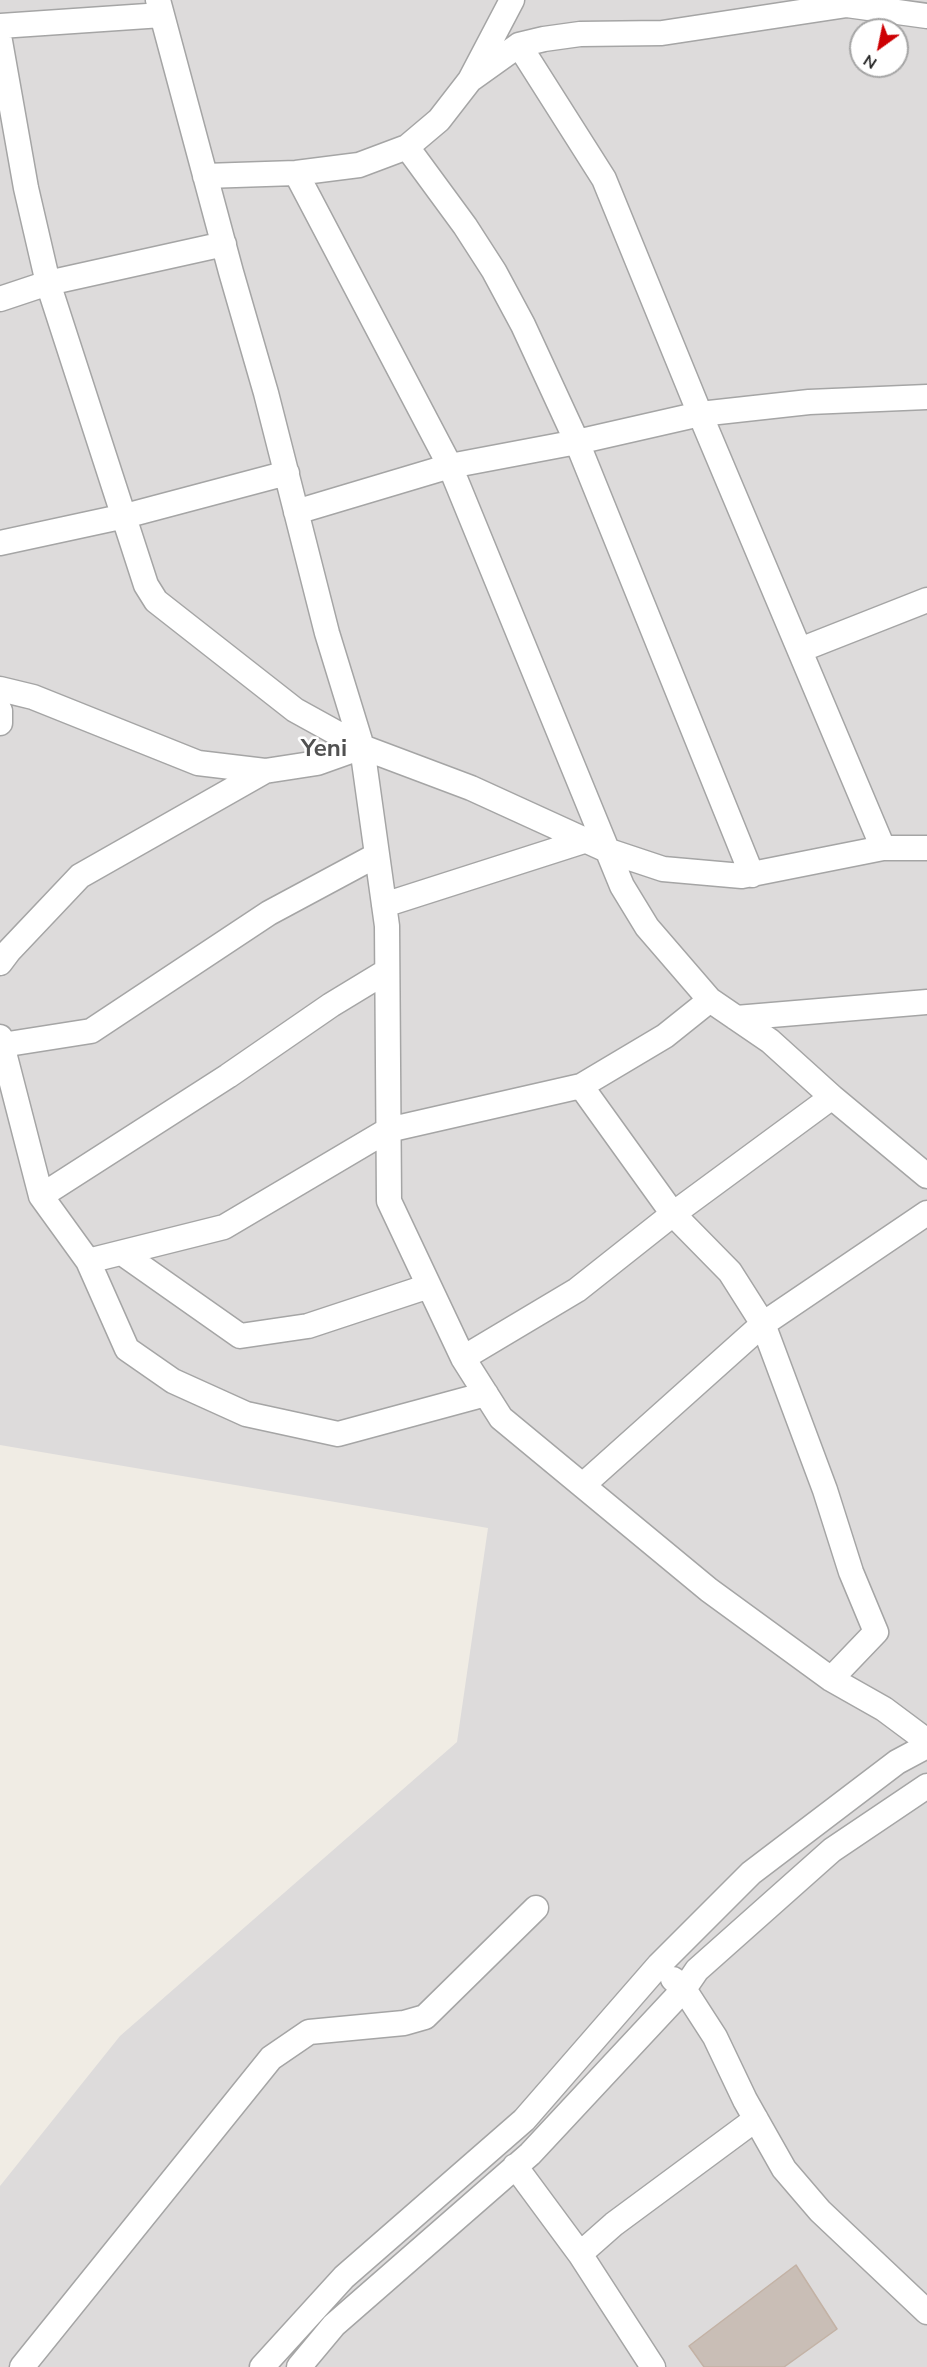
<!DOCTYPE html>
<html>
<head>
<meta charset="utf-8">
<style>
  body { margin:0 }
  #map { position:relative; width:927px; height:2367px; overflow:hidden; background:#f0ece4; font-family:"Nunito Sans",sans-serif }
  canvas { display:block }
  .north { position:absolute; left:849px; top:18px; width:60px; height:60px; box-sizing:border-box; background:#fff; border:2px solid #a5a5a5; border-radius:50%; rotate:213deg; font-size:16px; font-weight:700; line-height:24px; text-align:center; color:#1e1e1e }
  .north::after { content:''; display:block; margin:auto; width:21px; height:27px; background:#cd0003; clip-path:polygon(50% 0,100% 100%,50% 72%,0 100%) }
</style>
</head>
<body>
<div id="map">
<canvas width="927" height="2367"></canvas>
<div class="north">N</div>
</div>
<script>
const c = document.querySelector('canvas').getContext('2d');
c.lineJoin = 'round';
function fill(path, color) { c.fillStyle = color; c.fill(path, 'evenodd'); }
function trace(path, color, width, dash) { c.strokeStyle = color; c.lineWidth = width; c.lineCap = dash ? 'butt' : 'round'; c.setLineDash(dash || []); c.stroke(path); }
function drawText(font, color, halo, rows, align = 'center') {
  c.font = font + ' "Nunito Sans",sans-serif'; c.lineWidth = 5; c.setLineDash([]); c.textBaseline = 'middle'; c.strokeStyle = halo; c.fillStyle = color; for (const [text, x, y, turn = 0] of rows) {
    c.save(); c.translate(x, y); c.rotate((+turn || 0) * Math.PI / 180); c.textAlign = isNaN(turn) ? turn : align; if (halo) c.strokeText(text, 0, 0); c.fillText(text, 0, 0); c.restore();
  }
}
fill(new Path2D(`
  M0 0H927V2367H0V2186L120 2036 457 1742 488 1528 0 1445ZM861 30H897V66H861Z`), '#dddbdb');
const building = new Path2D(`
  M796 2265 837 2329 784 2367H704L689 2346Z`);
fill(building, '#c9beb6');
trace(building, '#c3b2a5', 1.5);
const minor = new Path2D(`
  M158 0 231 272 266 393 327 633 362 747 387 926 389 1201 463 1358 501 1418 709 1590 831 1679 884 1709 927 1741
  M0 26 162 15
  M0 41 26 188 48 283 146 585 156 601 295 710 362 747 471 788 609 851 663 869 742 876 883 848H927
  M519 45 604 179 700 414 883 848
  M470 80 519 45 544 39 580 34 662 33 847 5 927 16
  M407 147 465 226 494 271 523 325 577 442 752 875
  M296 173 450 466 622 886 647 927 710 1000 770 1041 832 1097 927 1176
  M205 176 296 173 359 165 407 147 439 120 470 80 512 0
  M0 299 48 283 224 244
  M296 512 450 466 577 442 700 414 809 402 927 397
  M0 543 125 516 287 473
  M800 650 927 600
  M0 689 33 697 198 763 265 771 317 763 362 747
  M0 711V723
  M384 905 587 840
  M0 963 9 951 80 876 265 771
  M736 1018 927 1002
  M0 1037 41 1196 88 1261 127 1349 173 1381 246 1414 338 1434 486 1394
  M2 1045 91 1031 269 913 377 855
  M581 1086 673 1214 730 1272 763 1324 825 1490 851 1572 876 1632 831 1679
  M41 1196 228 1076 331 1005 387 971
  M122 1253 240 1336 308 1326 429 1286
  M88 1261 224 1227 388 1130 581 1086 665 1036 710 1000
  M463 1358 577 1290 673 1214 832 1097
  M583 1485 763 1324 927 1213
  M673 1979 684 1989 715 2037 745 2100 784 2169 820 2211 927 2312
  M515 2166 580 2254 653 2367
  M580 2254 614 2224 756 2119
  M22 2367 271 2058 309 2032 404 2023 425 2017 536 1908
  M262 2367 344 2277 524 2120 659 1965 751 1873 897 1762 927 1746
  M299 2367 334 2325 530 2154 684 1989 697 1970 832 1850 927 1786`);
trace(minor, '#a5a5a5', 27);
trace(minor, '#fff', 24);
drawText('bold 24px', '#515151', '#fff', [
  ["Yeni",324,750]
]);
</script>
</body>
</html>
